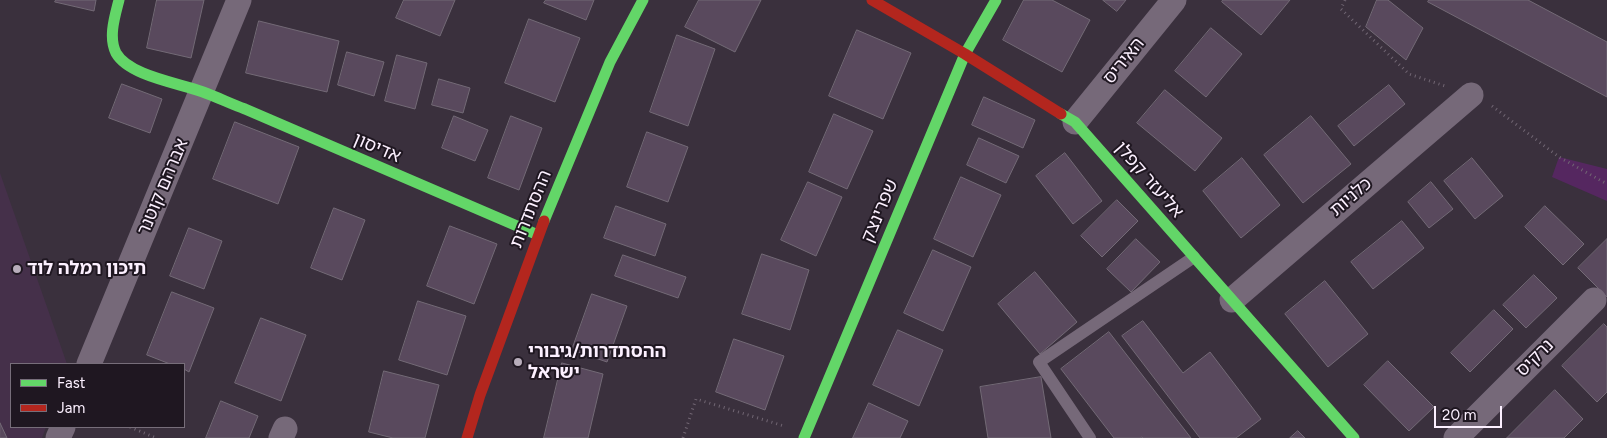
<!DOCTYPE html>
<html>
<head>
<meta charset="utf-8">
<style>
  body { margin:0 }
  #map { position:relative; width:1607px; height:438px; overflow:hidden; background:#3a303d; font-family:Figtree,sans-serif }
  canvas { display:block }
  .legend { position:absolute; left:10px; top:363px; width:175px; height:65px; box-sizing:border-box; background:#1f1721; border:1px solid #776e7a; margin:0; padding:6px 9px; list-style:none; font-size:15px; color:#fcf0ff }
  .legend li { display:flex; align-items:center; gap:10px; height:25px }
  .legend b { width:25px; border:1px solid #776e7a }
  .scale { position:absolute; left:1434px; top:406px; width:68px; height:22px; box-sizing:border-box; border:2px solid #fcf0ff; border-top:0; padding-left:6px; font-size:15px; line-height:18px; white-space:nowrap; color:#fcf0ff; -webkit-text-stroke:4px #1f1721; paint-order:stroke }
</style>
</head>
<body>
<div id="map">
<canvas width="1607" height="438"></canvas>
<ul class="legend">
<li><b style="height:6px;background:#63d668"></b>Fast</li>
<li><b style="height:6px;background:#b3261e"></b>Jam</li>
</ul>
<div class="scale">20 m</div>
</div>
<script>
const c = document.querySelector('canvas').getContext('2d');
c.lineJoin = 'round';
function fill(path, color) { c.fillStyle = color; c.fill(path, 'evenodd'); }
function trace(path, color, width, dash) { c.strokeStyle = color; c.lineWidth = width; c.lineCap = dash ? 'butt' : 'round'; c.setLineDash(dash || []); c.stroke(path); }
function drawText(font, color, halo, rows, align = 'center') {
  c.font = font + ' Figtree,"Noto Sans Hebrew",sans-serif'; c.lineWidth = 4; c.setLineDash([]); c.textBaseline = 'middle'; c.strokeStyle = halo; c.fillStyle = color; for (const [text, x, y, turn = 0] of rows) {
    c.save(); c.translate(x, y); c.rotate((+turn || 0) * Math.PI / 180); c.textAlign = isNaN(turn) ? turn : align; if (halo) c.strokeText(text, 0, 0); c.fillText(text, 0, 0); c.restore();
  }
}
fill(new Path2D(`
  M0 173 67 364H11V427H46L42 438H0Z`), '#45304a');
fill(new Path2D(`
  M1559 157 1607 169V201L1552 177Z`), '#552760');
const building = new Path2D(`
  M56 0H96L94 11 55 2Z
  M157 0H204L191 58 147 48Z
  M404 0H455L440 36 396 18Z
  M546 0H594L586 20 544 3Z
  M699 0H761L735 52 685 27Z
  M1024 0H1052L1090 20 1062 72 1003 40Z
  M1103 0H1126L1117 11Z
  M1223 0H1290L1261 35 1222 2Z
  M1377 0H1388L1423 28 1406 60 1366 27Z
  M1429 0H1528L1607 42V97L1428 2Z
  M529 19 580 38 555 102 505 83Z
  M259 21 339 41 327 92 246 73Z
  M1211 28 1242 54 1206 97 1175 71Z
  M857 30 911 53 883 119 829 96Z
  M677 35 715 49 688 126 650 112Z
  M347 52 384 62 374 96 338 85Z
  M397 55 427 63 415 109 385 101Z
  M439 79 470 88 463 113 432 105Z
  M122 84 162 99 150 133 109 118Z
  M1389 85 1405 104 1354 146 1338 126Z
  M1165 90 1222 138 1195 171 1137 123Z
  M984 97 1035 120 1023 148 972 125Z
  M834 114 873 131 847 189 809 172Z
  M454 116 488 130 475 161 442 148Z
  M511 116 542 128 519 190 488 178Z
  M1311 116 1351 164 1303 203 1264 155Z
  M235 122 299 147 278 204 213 179Z
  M647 132 688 147 668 202 627 187Z
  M979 138 1019 156 1006 183 967 165Z
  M1065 153 1102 201 1073 224 1036 176Z
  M1242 158 1280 205 1241 238 1203 191Z
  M1472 158 1503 196 1475 219 1444 181Z
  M961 177 1001 195 973 257 934 239Z
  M808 182 842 197 816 256 781 240Z
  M1431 182 1453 209 1429 228 1408 202Z
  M1117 200 1138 221 1102 257 1081 236Z
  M616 206 666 224 655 256 604 238Z
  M1545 206 1584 244 1563 265 1525 227Z
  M334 208 365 220 342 280 311 268Z
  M1402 221 1424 248 1373 289 1351 262Z
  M450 226 497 244 474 304 427 286Z
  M189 228 222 241 204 289 170 276Z
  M1136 239 1160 262 1131 292 1107 269Z
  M1607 239V297L1578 268Z
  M933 250 971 267 943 331 904 313Z
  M762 254 809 270 790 330 742 314Z
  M623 255 686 277 678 298 615 276Z
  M1035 272 1077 322 1040 354 998 304Z
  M1534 275 1557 298 1526 328 1503 305Z
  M1325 281 1368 334 1328 367 1285 314Z
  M172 292 214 308 189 372 184 369V364H170L147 355Z
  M592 294 627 306 607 362 572 350Z
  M418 301 466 316 447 375 399 360Z
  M1494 310 1513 329 1470 372 1451 353Z
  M261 318 306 335 281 401 235 383Z
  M1143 321 1183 373 1210 352 1261 419 1236 438H1200L1122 336Z
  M1604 324 1607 327V392L1597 402 1562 366Z
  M898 330 943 350 919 406 873 385Z
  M1109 332 1191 438H1143L1142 437 1140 438H1114L1061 369Z
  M734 339 784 356 765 410 716 392Z
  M1388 361 1434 407 1409 431 1364 385Z
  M562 363 603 374 588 438H544Z
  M384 371 439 385 425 438H393L369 432Z
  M1041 377 1051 438H988L980 387Z
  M1555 390 1583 419 1564 438H1507Z
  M221 401 258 416 249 438H206Z
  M869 403 908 421 900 438H853Z
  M0 423 7 438H0Z
  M1298 431 1305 438H1290Z`);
fill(building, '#59495d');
trace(building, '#736a76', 1);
trace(new Path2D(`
  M1345 0 1341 9 1409 74 1445 86
  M1492 106 1559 157 1607 184
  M130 427 156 438
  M683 438 696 399 784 426`), '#716673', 3, [1, 4]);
trace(new Path2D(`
  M1090 438 1039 362 1194 257`), '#766979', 12);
trace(new Path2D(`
  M1075 122 1174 0
  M1232 300 1471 95
  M89 364 239 0
  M58 438 63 427
  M281 438 285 429
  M1456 438 1594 300`), '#766979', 25);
trace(new Path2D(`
  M119 0C115 16 108 37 116 53 129 76 179 83 203 92 217 97 231 104 245 109L538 235
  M1061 114 1075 122 1354 438
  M544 221 610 62 643 0
  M804 438 965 54 996 0`), '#63d668', 11);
trace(new Path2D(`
  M872 0 965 54 1061 114
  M467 438 480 395 544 221`), '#b3261e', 11);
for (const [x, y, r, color] of [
  [17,269,5,"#b8adbb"],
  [518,362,5,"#b8adbb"]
]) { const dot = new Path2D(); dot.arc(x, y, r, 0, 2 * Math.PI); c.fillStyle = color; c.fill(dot); trace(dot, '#1f1721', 2); }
drawText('18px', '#fcf0ff', '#1f1721', [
  ["האיריס",1124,61,-51],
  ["אדיסון",377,148,23],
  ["אליעזר קפלן",1149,180,49],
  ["אברהם קוטנר",163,187,-67],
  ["כלניות",1351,197,-41],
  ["ההסתדרות",531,209,-68],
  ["שפרינצק",880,211,-67],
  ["נרקיס",1535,358,-45]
]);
drawText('bold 18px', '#fcf0ff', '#1f1721', [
  ["תיכון רמלה לוד",27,269],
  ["ההסתדרות/גיבורי",528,352],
  ["ישראל",528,373]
], 'left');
</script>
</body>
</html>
